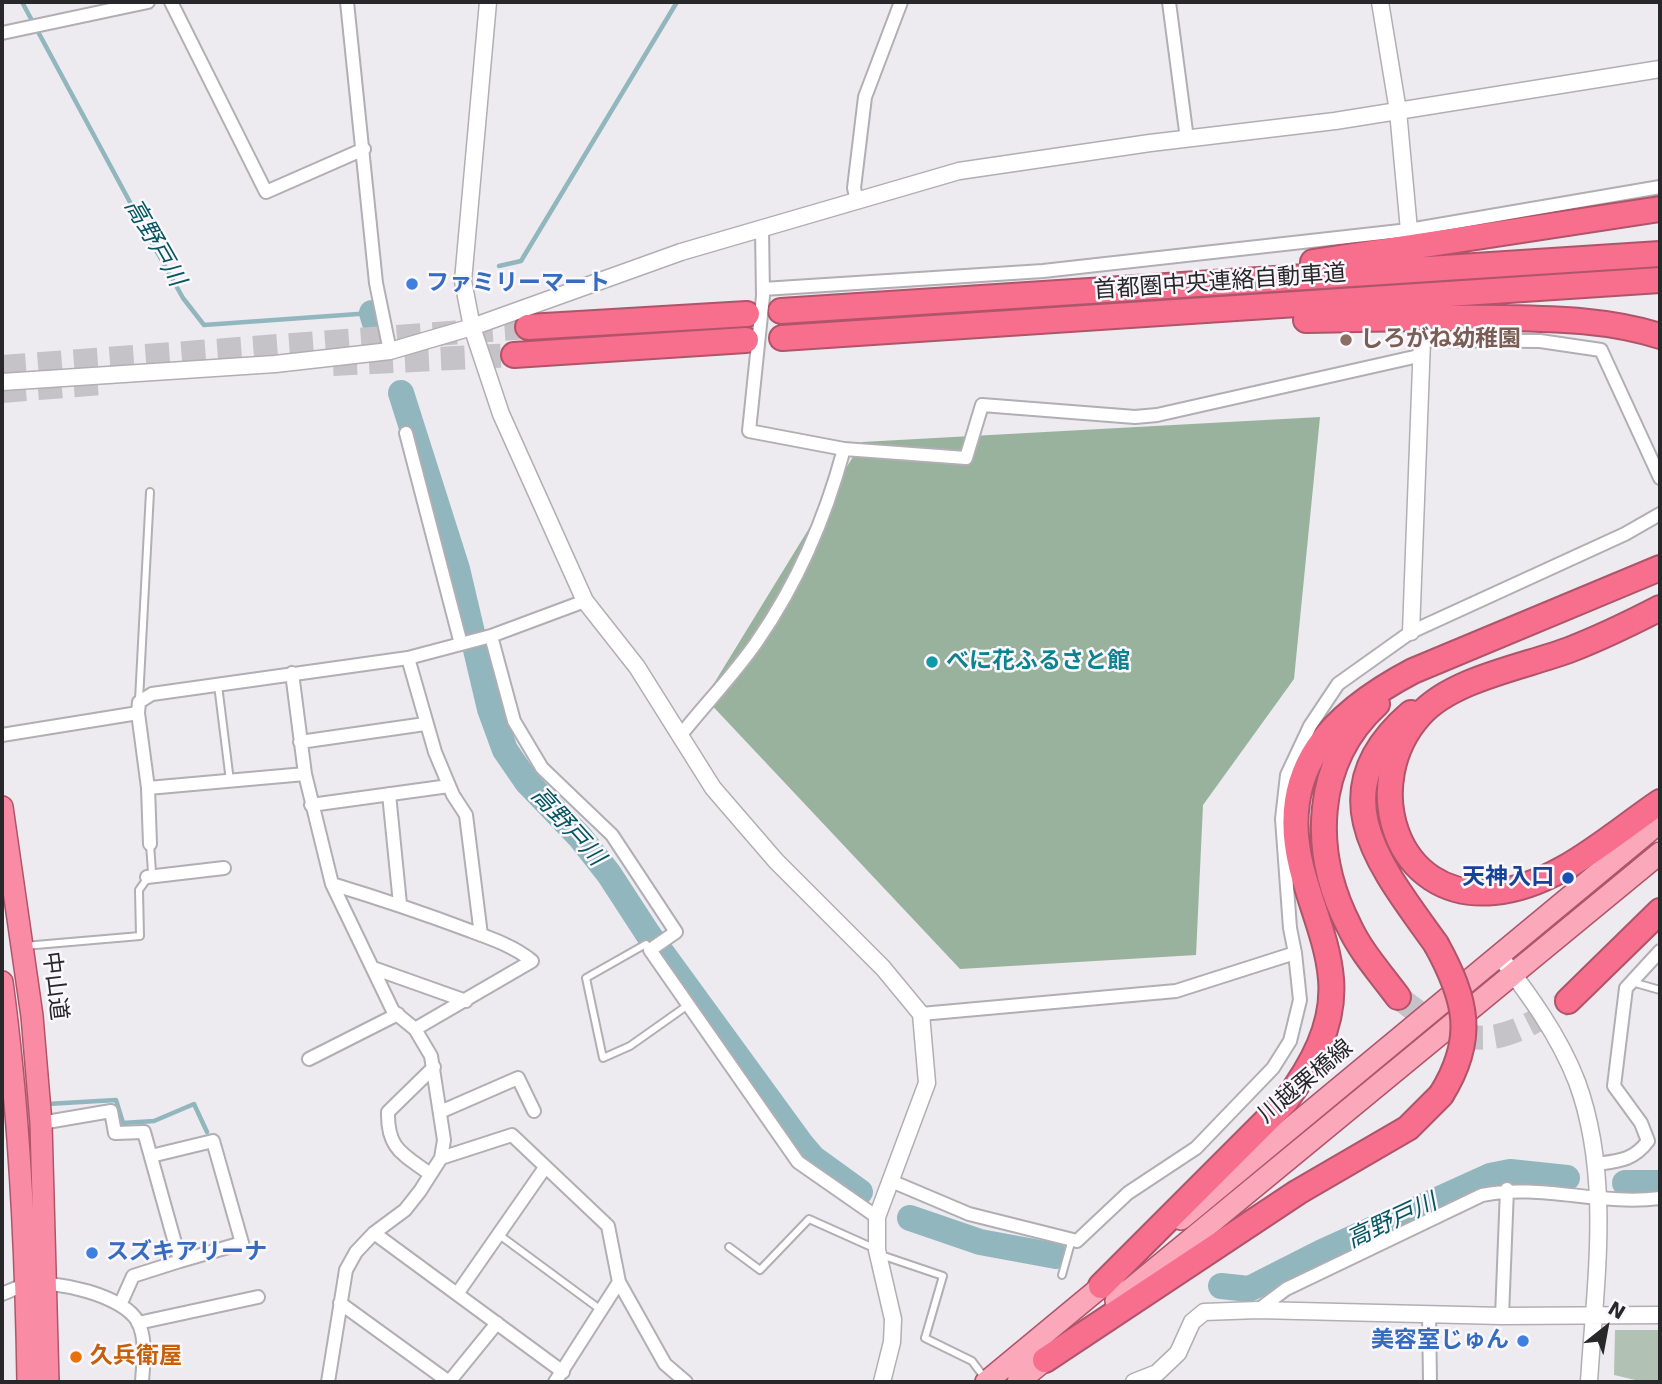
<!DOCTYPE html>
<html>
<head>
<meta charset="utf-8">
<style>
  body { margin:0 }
  #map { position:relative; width:1662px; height:1384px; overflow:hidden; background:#edeaf0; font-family:"DejaVu Sans",sans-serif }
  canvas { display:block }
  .frame { position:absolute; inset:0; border:4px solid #282729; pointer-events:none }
  .north { position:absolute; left:1571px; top:1293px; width:70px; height:70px; -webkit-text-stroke:5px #faf8fd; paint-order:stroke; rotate:31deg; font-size:19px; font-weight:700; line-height:28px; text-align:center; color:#282729 }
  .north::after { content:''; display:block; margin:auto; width:24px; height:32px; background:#282729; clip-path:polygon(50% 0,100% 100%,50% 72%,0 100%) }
</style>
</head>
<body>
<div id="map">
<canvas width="1662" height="1384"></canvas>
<div class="frame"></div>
<div class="north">N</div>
</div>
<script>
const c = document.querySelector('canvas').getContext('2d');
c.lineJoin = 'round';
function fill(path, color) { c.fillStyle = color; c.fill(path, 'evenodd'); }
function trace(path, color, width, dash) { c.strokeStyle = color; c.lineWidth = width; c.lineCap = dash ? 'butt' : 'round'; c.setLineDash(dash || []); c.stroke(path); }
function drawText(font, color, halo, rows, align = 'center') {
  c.font = font + ' "DejaVu Sans","Noto Sans JP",sans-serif'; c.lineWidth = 5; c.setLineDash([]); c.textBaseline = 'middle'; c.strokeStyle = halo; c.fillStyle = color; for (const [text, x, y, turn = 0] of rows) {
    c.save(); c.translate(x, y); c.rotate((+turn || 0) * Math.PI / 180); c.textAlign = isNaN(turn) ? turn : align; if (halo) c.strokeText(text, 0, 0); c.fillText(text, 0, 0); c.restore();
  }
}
fill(new Path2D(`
  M1615 1330H1660V1382H1644L1614 1375Z`), '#b1c1b3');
fill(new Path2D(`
  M1320 417 1294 679 1203 805 1196 955 960 969 705 698 862 442Z`), '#99b29d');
trace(new Path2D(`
  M22 2 152 243 183 298 204 325 372 313
  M499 266 521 261 677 2
  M47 1104 116 1100 123 1123 154 1121 194 1104 207 1132`), '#91b6bd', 4.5);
trace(new Path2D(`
  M372 313 375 323
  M401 393 457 569 490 709 505 750 527 782 580 837 609 874 648 934 801 1144 813 1158 860 1192
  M1625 1183H1660
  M910 1218 980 1242 1056 1256
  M1221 1286 1249 1289 1322 1252 1490 1176 1510 1172 1567 1178`), '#91b6bd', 26);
trace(new Path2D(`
  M333 364 514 355
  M2 367 528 327
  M2 391 102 383
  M1398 997C1467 1052 1496 1049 1568 1001`), '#c6c3c8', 24, [24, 12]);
const service = new Path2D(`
  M218 685 230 781
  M139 700 150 492
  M24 946 140 936 139 890 152 872 150 844
  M650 950 646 944 586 978 603 1058 630 1046 688 1005
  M1632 982 1660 990
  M498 1234 601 1310
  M729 1247 760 1270 809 1219 876 1249
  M881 1255 943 1276 925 1338 972 1361 984 1377
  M1062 1275 1072 1239`);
const minor = new Path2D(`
  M171 2 266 192 364 149
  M347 2 376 283 390 351
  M1169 2 1187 139
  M2 33 148 2
  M857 201 854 188 865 97 901 2
  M762 228 763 296 749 431 844 449
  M763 289 1043 271 1409 230 1660 187
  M1422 340 1540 341 1601 350 1660 478
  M406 433 461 644
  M491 636 514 721 542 768 612 835 676 932 650 950 798 1162 877 1217
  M408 658 435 752 453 795 466 815 481 935
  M292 673 305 774 332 884 393 1011 415 1029 431 1056 444 1140 441 1158 420 1191 405 1210 374 1233 356 1252 346 1270 328 1382
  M138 713 148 788 150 844
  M2 735 138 713 139 702 152 694 408 658 491 636 585 601
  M680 736C705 704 735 674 758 640 798 582 826 516 844 449L966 458 982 405 1135 417 1157 415 1423 355
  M300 742 425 724
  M148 788 305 774
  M389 794 400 904
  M311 805 449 786
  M147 877 224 868
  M332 884C378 898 423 913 468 930 490 938 514 946 532 961L415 1029
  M373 968 466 1001
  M921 1014 1176 991 1295 953 1290 928 1282 819 1287 775 1310 726 1338 684 1411 632 1625 534 1660 514
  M309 1059 398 1014
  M440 1112 518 1078 534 1111
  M41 1123 111 1111 115 1133 144 1132 180 1261 133 1276 120 1305
  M151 1156 213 1141 242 1243 180 1261
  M441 1158 512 1135 608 1226 619 1282 555 1382
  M1596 1164C1618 1161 1633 1161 1648 1141L1641 1123 1614 1086 1626 988 1660 951
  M430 1174C403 1154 387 1149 388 1112L434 1067
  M891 1181 969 1214 1077 1241 1128 1193 1196 1148 1273 1068 1290 1041 1300 1000 1295 953
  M374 1233 563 1372
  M619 1282 665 1364 686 1382
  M2 1294C10 1291 19 1286 28 1285 56 1279 124 1296 138 1322 147 1340 143 1364 142 1382
  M457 1294 544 1169
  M340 1303 449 1382
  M1258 1310 1286 1289 1482 1195C1540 1183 1601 1206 1660 1198
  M1429 1313 1430 1382
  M1502 1316 1507 1189
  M138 1323 258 1297
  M449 1382 497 1323`);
const tertiary = new Path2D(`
  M488 2 463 281 472 327 501 414 585 601 637 667 713 788 776 861 883 968 921 1014 927 1083 877 1217V1250L893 1319 892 1342 882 1382
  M1380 2 1398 111 1409 230
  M2 382 275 364 390 351 472 327 681 252 959 171 1150 143 1335 121 1660 69
  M1411 632 1422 340
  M1499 955C1529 995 1559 1035 1577 1082 1612 1177 1595 1284 1589 1382
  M1134 1382 1157 1373 1178 1353 1192 1322 1204 1312 1258 1310 1502 1316 1660 1315`);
const primary = new Path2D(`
  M1181 1219 1660 822
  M1116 1301 1660 853
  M986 1382 1114 1276
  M1018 1382 1056 1351`);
const trunk = new Path2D(`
  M2 807 32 1016 41 1123 48 1382
  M2 982C20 1115 26 1248 28 1382`);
const motorway = new Path2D(`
  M1313 262 1660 209
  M781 311 1660 254
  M1306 320C1373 319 1439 317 1506 318 1559 319 1609 320 1660 336
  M528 327 747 314
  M782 338 1660 280
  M514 355 746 340
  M1660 608C1631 623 1600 638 1569 650 1523 667 1452 679 1420 715 1359 783 1394 902 1494 892 1556 887 1611 835 1660 802
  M1377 704C1313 763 1311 852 1349 926 1361 952 1381 974 1398 997
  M1411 713C1317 793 1381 867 1436 944
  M1568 1001 1660 911
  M1101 1286 1285 1102C1311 1067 1335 1026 1331 979 1328 941 1310 903 1301 866 1277 768 1333 713 1413 671L1660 568
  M1045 1360 1298 1192 1408 1128 1441 1095`);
trace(service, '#b1aeb4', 10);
trace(minor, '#b1aeb4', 16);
trace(tertiary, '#b1aeb4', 19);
trace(primary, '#af556a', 24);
trace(trunk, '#af556a', 24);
trace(motorway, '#af556a', 28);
trace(service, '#fff', 6);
trace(minor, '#fff', 12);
trace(tertiary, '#fff', 16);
trace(primary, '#fba8bb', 21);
trace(trunk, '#fa8ba4', 21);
trace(motorway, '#f86e8d', 24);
const motorwayBridge = new Path2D(`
  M1436 944C1467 1000 1476 1039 1441 1095`);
trace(motorwayBridge, '#af556a', 28, []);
trace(motorwayBridge, '#f86e8d', 24);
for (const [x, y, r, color] of [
  [412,284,7,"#3f7fe0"],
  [1346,340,7,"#8d6e63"],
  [932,662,7,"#0f9aa8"],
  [1568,878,7,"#1a4fb4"],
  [92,1253,7,"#3f7fe0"],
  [1523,1341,7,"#3f7fe0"],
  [76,1357,7,"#e8710a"]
]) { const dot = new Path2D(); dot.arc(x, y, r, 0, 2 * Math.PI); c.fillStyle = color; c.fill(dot); trace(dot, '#faf8fd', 2.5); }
drawText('23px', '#282729', '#faf8fd', [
  ["首都圏中央連絡自動車道",1220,283,-4],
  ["中山道",54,986,83],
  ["川越栗橋線",1306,1082,-40]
]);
drawText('bold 23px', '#366cbe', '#faf8fd', [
  ["ファミリーマート",426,284],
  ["スズキアリーナ",106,1253],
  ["美容室じゅん",1509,1341,"right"]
], 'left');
drawText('bold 23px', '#785e54', '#faf8fd', [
  ["しろがね幼稚園",1360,340]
], 'left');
drawText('bold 23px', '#0d838f', '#faf8fd', [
  ["べに花ふるさと館",946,662]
], 'left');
drawText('bold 23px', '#164399', '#faf8fd', [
  ["天神入口",1554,878]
], 'right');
drawText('bold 23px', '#c56008', '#faf8fd', [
  ["久兵衛屋",90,1357]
], 'left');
drawText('italic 24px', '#045661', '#faf8fd', [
  ["高野戸川",154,243,60],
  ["高野戸川",567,827,48],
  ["高野戸川",1392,1222,-25]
]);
</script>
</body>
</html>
